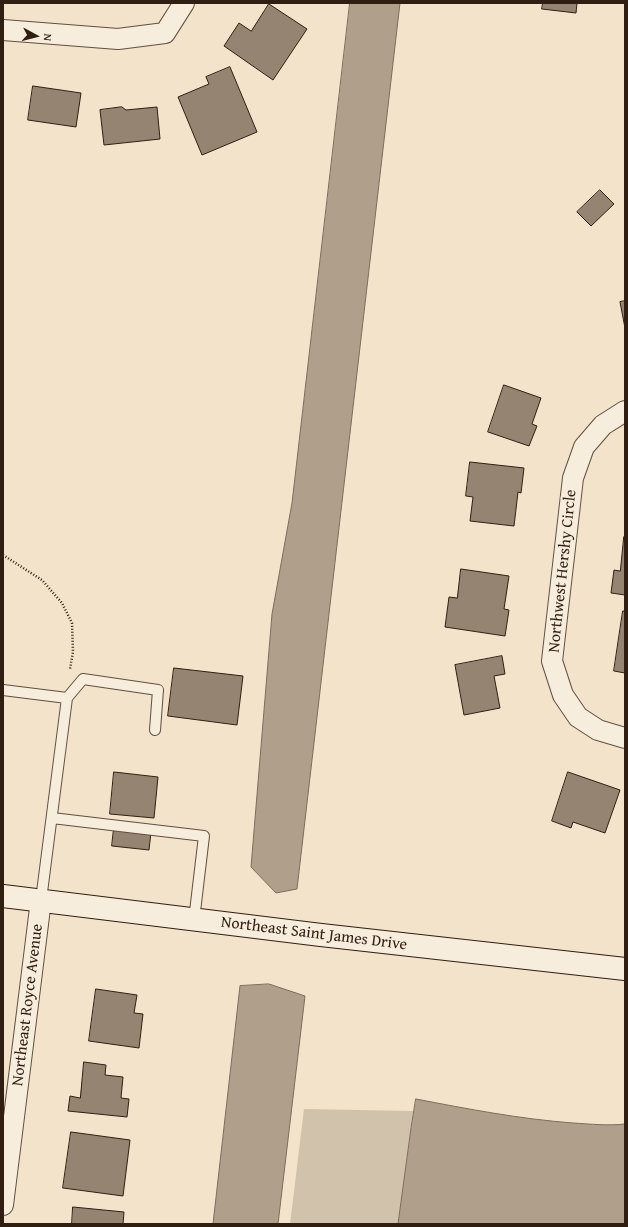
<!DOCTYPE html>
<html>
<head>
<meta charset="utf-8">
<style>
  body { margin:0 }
  #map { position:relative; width:628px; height:1227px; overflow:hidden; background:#f2e3ca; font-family:"Gentium Book Plus",serif }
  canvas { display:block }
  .frame { position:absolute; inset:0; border:4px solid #301e12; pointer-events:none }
  .north { position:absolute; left:16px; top:16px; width:40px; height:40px; -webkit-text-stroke:3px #f7eddd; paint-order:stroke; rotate:97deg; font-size:11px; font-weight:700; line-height:16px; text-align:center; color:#301e12 }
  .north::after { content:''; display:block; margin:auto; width:14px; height:18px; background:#301e12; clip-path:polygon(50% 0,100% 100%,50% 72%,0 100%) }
</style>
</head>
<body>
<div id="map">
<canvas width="628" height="1227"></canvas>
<div class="frame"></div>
<div class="north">N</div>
</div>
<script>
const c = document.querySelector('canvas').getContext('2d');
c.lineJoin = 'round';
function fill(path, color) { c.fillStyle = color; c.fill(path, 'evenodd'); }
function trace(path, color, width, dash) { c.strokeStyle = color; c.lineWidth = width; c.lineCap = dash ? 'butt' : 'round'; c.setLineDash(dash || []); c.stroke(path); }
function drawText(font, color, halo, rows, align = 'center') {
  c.font = font + ' "Gentium Book Plus",serif'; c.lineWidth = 4; c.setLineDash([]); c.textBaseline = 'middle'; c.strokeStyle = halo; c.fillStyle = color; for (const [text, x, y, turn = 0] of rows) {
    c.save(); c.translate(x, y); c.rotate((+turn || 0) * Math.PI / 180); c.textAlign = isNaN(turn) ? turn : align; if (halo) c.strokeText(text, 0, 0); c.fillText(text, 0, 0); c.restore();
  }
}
fill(new Path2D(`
  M304 1109 413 1111 398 1224H290Z`), '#d1c2ab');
const water = new Path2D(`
  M350 3H400L297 889 276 893 251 867 272 614 292 503Z
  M269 984 305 996 278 1224H213L240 986Z
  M416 1099C468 1109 520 1119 573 1123 590 1124 608 1126 625 1124V1224H398L411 1128Z`);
fill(water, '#b0a08b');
trace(water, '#7d6c5b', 1);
const building = new Path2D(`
  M543 3H577L576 13 542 9Z
  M269 4 307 29 273 80 224 46 239 23 251 31Z
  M230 67 257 132 202 155 178 97 209 84 206 77Z
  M33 86 81 93 76 127 28 120Z
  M122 107 126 110 157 107 160 139 104 145 100 110Z
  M600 190 614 204 591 226 577 212Z
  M625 301V328L620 302Z
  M504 385 541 398 532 424 537 426 529 446 488 432Z
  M470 462 524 468 521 493 518 492 514 526 470 521 473 497 466 496Z
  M624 537 625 538V595L611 593 614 570 620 571Z
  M461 569 509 576 504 609 509 610 505 636 445 627 449 597 457 598Z
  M623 611H625V673L614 671Z
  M502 656 505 674 494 676 500 708 464 715 455 665Z
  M174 668 243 676 237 725 168 716Z
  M114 772 158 777 154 818 110 814Z
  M568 772 620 790 605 833 573 822 571 828 552 821Z
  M114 828 151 832 149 850 112 846Z
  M96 989 137 995 134 1013 143 1014 139 1048 89 1041Z
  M84 1062 106 1065 105 1075 123 1077 121 1098 129 1099 127 1117 68 1111 70 1096 80 1098Z
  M71 1132 130 1140 123 1196 63 1188Z
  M73 1207 124 1212 123 1224H72Z`);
fill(building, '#958472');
trace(building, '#301e12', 1);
const lane = new Path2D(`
  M3 690 67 698
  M52 818 204 836 194 920
  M41 900 67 698 83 679 158 690 155 730`);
const street = new Path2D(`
  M3 30 118 39 165 33 184 3
  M625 411 603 425 584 447 573 478 552 661 563 695 578 717 598 730 625 738
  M3 1205 41 900`);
const secondary = new Path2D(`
  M3 896 321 935 625 969`);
trace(lane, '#604f40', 12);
trace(street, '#604f40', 22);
trace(secondary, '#301e12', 24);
trace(new Path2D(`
  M3 555 42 580 62 603 72 623 73 652 70 669`), '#301e12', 2.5, [1, 2]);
trace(lane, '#f7eddd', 10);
trace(street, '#f7eddd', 20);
trace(secondary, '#f7eddd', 22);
drawText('16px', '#301e12', '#f7eddd', [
  ["Northwest Hershy Circle",563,571,-84],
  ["Northeast Saint James Drive",314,934,7],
  ["Northeast Royce Avenue",28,1005,-83]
]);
</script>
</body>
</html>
